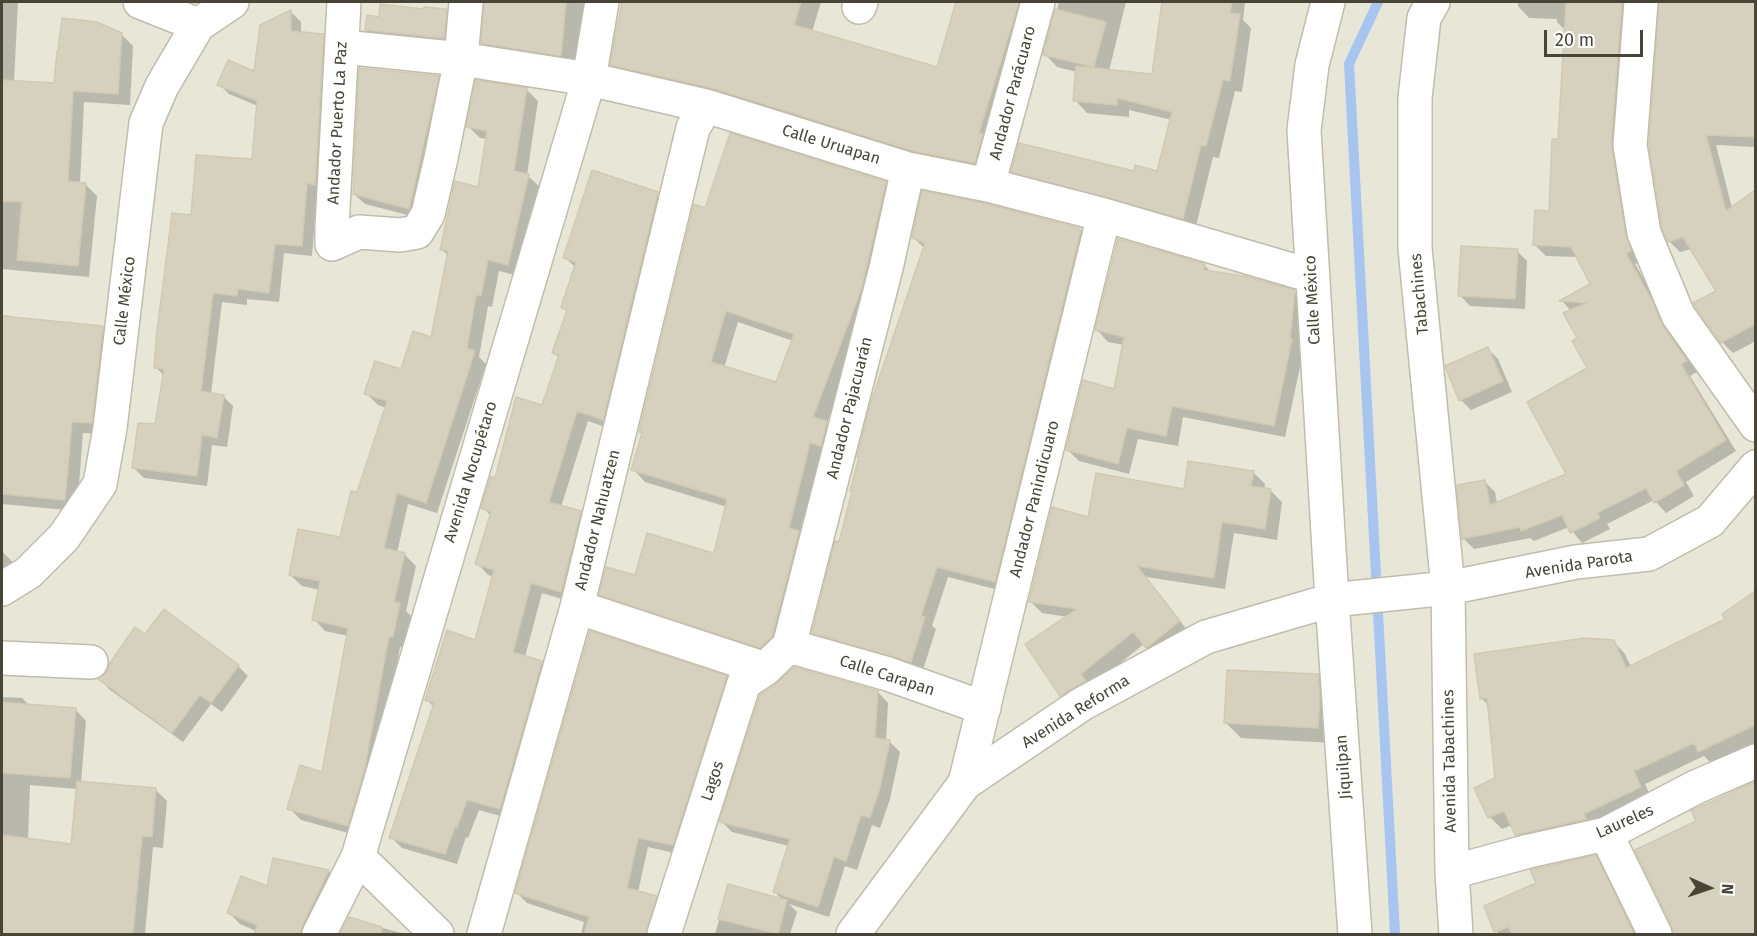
<!DOCTYPE html>
<html>
<head>
<meta charset="utf-8">
<style>
  body { margin:0 }
  #map { position:relative; width:1757px; height:936px; overflow:hidden; background:#f4f3e9; font-family:"Fira Sans",sans-serif }
  canvas { display:block }
  .frame { position:absolute; inset:0; border:3px solid #484537; pointer-events:none }
  .north { position:absolute; left:1679px; top:858px; width:60px; height:60px; -webkit-text-stroke:4px #fff; paint-order:stroke; rotate:93deg; font-size:16px; font-weight:700; line-height:24px; text-align:center; color:#484537 }
  .north::after { content:''; display:block; margin:auto; width:21px; height:27px; background:#484537; clip-path:polygon(50% 0,100% 100%,50% 72%,0 100%) }
  .scale { position:absolute; left:1544px; top:30px; width:99px; height:27px; box-sizing:border-box; border:3px solid #484537; border-top:0; padding-left:8px; font-size:18px; line-height:21px; white-space:nowrap; color:#484537; -webkit-text-stroke:4px #fff; paint-order:stroke }
</style>
</head>
<body>
<div id="map">
<canvas width="1757" height="936"></canvas>
<div class="frame"></div>
<div class="north">N</div>
<div class="scale">20 m</div>
</div>
<script>
const c = document.querySelector('canvas').getContext('2d');
c.lineJoin = 'round';
function fill(path, color) { c.fillStyle = color; c.fill(path, 'evenodd'); }
function trace(path, color, width, dash) { c.strokeStyle = color; c.lineWidth = width; c.lineCap = dash ? 'butt' : 'round'; c.setLineDash(dash || []); c.stroke(path); }
function drawText(font, color, halo, rows, align = 'center') {
  c.font = font + ' "Fira Sans",sans-serif'; c.lineWidth = 4.5; c.setLineDash([]); c.textBaseline = 'middle'; c.strokeStyle = halo; c.fillStyle = color; for (const [text, x, y, turn = 0] of rows) {
    c.save(); c.translate(x, y); c.rotate((+turn || 0) * Math.PI / 180); c.textAlign = isNaN(turn) ? turn : align; if (halo) c.strokeText(text, 0, 0); c.fillText(text, 0, 0); c.restore();
  }
}
fill(new Path2D(`
  M2 2H1755V934H2Z`), '#e8e6d7');
fill(new Path2D(`
  M2 2H18L14 82 56 84 121 34 133 46 130 105 84 102 80 184H85L97 196 89 277 2 269Z
  M486 2H610L599 16 582 13 577 71 499 59 483 43Z
  M621 2H821L812 32 938 69 957 2H1033L990 178 628 80 612 64 622 9Z
  M1059 2H1126L1109 71 1153 76 1162 2H1245L1243 20 1251 28 1242 92 1235 91 1219 158 1213 157 1195 230 1025 184 1013 171 1158 173 1172 120 1129 110V117L1087 113 1075 100 1077 72 1057 67 1045 54Z
  M1518 2H1637L1641 262 1635 264 1662 311 1673 338 1697 372 1690 376 1736 451 1686 482 1694 496 1666 513 1654 500 1607 524 1610 529 1582 543 1569 527 1534 541 1530 538 1474 549 1464 539 1484 481 1495 492 1497 503 1568 475 1589 369 1571 311 1562 301 1592 284 1578 257 1546 256 1535 245 1550 213 1560 141 1566 31 1557 22V19L1529 18 1518 6Z
  M1661 2H1756V147L1716 145 1732 208 1756 192V341L1733 353 1722 342 1718 291 1691 249 1680 252 1669 241Z
  M425 11H446L456 21 454 48 377 40 366 30Z
  M291 12 301 22V33L323 35 333 45 325 194 317 192 312 256 284 253 279 302 247 299V305L222 302 211 394 223 396 233 406 227 447 212 445 207 486 144 478 134 468 156 426 164 376 156 367 192 217 254 161 258 106 229 94 219 84 255 73 261 26Z
  M438 77 448 87 419 218 365 204 354 194Z
  M477 82 527 90 538 101 527 175 540 187 519 276 499 271 492 307 488 306 479 357 486 364 437 513 408 504 397 553 404 554 416 566 406 611 411 616 404 648 400 647 376 780 359 836 301 820 289 808 323 774 348 636 325 631 314 619 320 590 302 586 290 575 341 539 386 408 378 405 366 393 402 371 432 339 448 256 442 249 479 189 487 139 480 138 468 126Z
  M885 183 897 195 873 303 827 423 839 434 773 659 613 606 601 594 636 577 714 555 727 507 645 482 633 469 643 435 640 432 706 210ZM738 322 793 341 777 384 724 368Z
  M657 194 668 205 614 430 588 421 561 507 580 513 591 524 572 602 542 593 525 657 541 663 552 674 511 819 479 810 468 838 466 837 457 864 402 848 391 837 434 707 427 700 476 641 494 577 488 575 477 563 491 516 483 508 496 480 543 407 559 358 554 353 568 312 562 307 576 268 565 257Z
  M1081 230 1092 241 1006 592 948 577 932 626 936 629 922 673 825 644 813 632 925 249 914 238Z
  M1517 251 1527 261 1525 309 1470 306 1460 295Z
  M1205 266 1211 272 1294 292 1306 304 1303 353 1285 437 1183 417 1178 446 1138 439 1129 474 1079 461 1067 449 1116 391 1124 345 1108 342 1097 330Z
  M2 315 11 316 14 319 102 328 114 340 103 434 83 433 77 511 2 504Z
  M1487 348 1498 359 1512 392 1471 410 1461 400Z
  M1253 472 1265 484 1264 489 1270 490 1282 502 1277 540 1234 533 1225 589 1146 577 1190 634 1158 659 1144 644 1092 686 1073 707 1061 695 1068 617 1042 613 1030 601 1089 519Z
  M2 551 23 573 2 587Z
  M1756 593V749L1751 745 1711 763 1704 756 1645 784 1652 799 1528 847 1516 835 1512 825 1502 829 1490 817 1497 779 1489 706 1482 699 1613 641 1625 654 1631 667 1727 619 1724 614Z
  M145 636 238 666 248 676 222 712 211 704 183 742 110 690 100 679Z
  M1318 676 1333 691V743L1241 738 1226 723Z
  M726 677 736 688 683 855 648 847 638 892 656 897 666 907 657 934H581L584 922 527 903 517 893Z
  M878 692 888 703 886 741H889L900 752 890 799 880 828 872 825 857 870 845 866 829 917 789 904 797 912 790 934H715L729 886 783 900 774 892 789 846 732 832 721 821Z
  M2 697 22 698 30 706 75 709 86 721 81 783 156 790 167 801 163 848 153 847 145 934H2ZM30 785 78 789 72 846 28 840Z
  M1756 783V934H1675L1673 926 1698 822 1693 812Z
  M1595 857 1607 869 1639 934H1499L1496 931 1486 907 1538 884 1533 871ZM1514 921 1515 924 1499 931V928Z
  M328 871 340 883 315 934H255L256 931 240 924 228 912 268 888Z
  M349 919 405 934H341Z`), '#0003');
trace(new Path2D(`
  M1378 2 1349 64 1395 934`), '#a6c5f1', 10);
const building = new Path2D(`
  M484 2H566L561 56 481 43Z
  M622 2H801L794 25 937 67 956 2H1019L979 133 983 134 975 163 913 151 712 88 610 65Z
  M1162 2H1232L1230 13 1240 14 1230 81 1223 80 1206 146 1201 145 1183 219 1011 172 1019 143 1134 171 1135 165 1157 171 1172 112 1117 98V105L1073 101 1076 66 1152 74Z
  M1566 2H1622L1611 144 1626 236 1631 251 1626 253 1651 299 1663 326 1687 361 1681 364 1726 440 1676 471 1684 485 1654 503 1646 488 1597 513 1600 518 1570 533 1562 515 1521 531 1520 527 1462 539 1457 485 1485 480 1490 505 1566 474 1527 402 1587 368 1572 341 1577 338 1563 313 1587 303 1559 301 1590 284 1571 247 1533 245 1535 210 1549 211 1552 139H1558Z
  M1659 2H1755V137L1706 135 1726 211 1755 190V324L1721 343 1693 303 1716 291 1683 237 1668 242 1662 228 1649 144Z
  M380 4 423 9 424 7 447 9 444 38 365 30 367 15 379 17Z
  M1055 9 1106 22 1094 67 1043 55Z
  M291 10V31L324 34 315 185 307 183 302 246 275 244 269 293 238 289 237 296 213 293 201 391 224 395 217 438 202 435 197 476 132 468 138 423 155 424 164 369 154 368 157 331 172 213 191 215 196 155 252 159 257 101 217 85 228 60 254 71 260 25Z
  M62 18 97 22 122 33 118 94 73 91 68 181 86 183 78 266 17 260 22 202 2 201V80L54 83 57 51H58Z
  M359 68 439 76 409 209 353 194Z
  M476 80 527 88 514 171 529 174 508 265 488 260 481 296 476 295 467 348 475 351 426 503 397 493 384 548 405 553 394 602 400 603 393 637 389 636 365 767 348 826 287 809 300 765 322 772 348 628 312 620 320 581 289 575 298 529 340 537 351 491 357 492 387 401 364 394 375 361 401 369 413 331 431 337 448 251 440 250 455 181 478 187 487 131 466 127Z
  M730 133 886 182 861 290 813 417 827 421 821 446 810 443 789 528 799 531 772 636 760 648 599 595 606 567 635 575 647 533 713 553 715 549 727 499 631 470 642 433 639 432 694 204 705 208ZM726 311 794 334 776 382 711 362Z
  M592 170 658 192 603 420 577 411 549 502 581 511 561 592 531 583 513 652 542 661 500 809 467 800 457 828 455 827 445 854 389 838 434 703 425 700 447 630 475 640 494 570 475 564 491 512 481 508 491 476 495 478 516 397 542 405 559 355 552 353 567 310 561 307 576 262 563 258Z
  M922 191 984 203 1081 229 995 582 937 567 921 616 925 617 911 662 812 633 835 541 839 542 852 491H850L859 457H857L870 405 925 243 912 238Z
  M1118 239 1205 264 1204 270 1245 276 1295 290 1290 339H1292L1274 426 1172 406 1166 436 1127 428 1118 464 1066 450 1083 380 1114 389 1124 337 1095 330Z
  M1461 246 1518 249 1515 299 1458 296Z
  M2 316 103 326 92 423 72 422 65 500 2 494Z
  M1488 347 1503 381 1459 401 1445 366Z
  M1188 461 1254 471 1251 486 1271 489 1265 529 1222 522 1214 578 1137 566 1180 621 1146 648 1133 632 1081 674 1086 681 1060 696 1025 644 1077 609 1029 602 1052 507 1088 517 1096 473 1184 489Z
  M1755 591V725L1698 752 1694 743 1634 771 1641 787 1584 814 1586 819 1515 835 1504 811 1488 818 1474 788 1495 778 1487 698 1480 699 1474 654 1585 638 1614 640 1626 668 1725 619 1722 614Z
  M164 609 239 665 211 703 200 695 172 733 98 679 106 673 110 663 135 627 145 634Z
  M590 631 727 676 673 845 638 838 627 888 657 896 646 934H584L589 917 515 893Z
  M794 667 878 691 875 738 890 740 880 788 870 818 861 815 846 861 834 857 818 907 773 892 790 839 719 822 760 695 777 683Z
  M1227 670 1318 674 1320 697 1318 728 1224 723Z
  M2 702 76 708 70 778 2 773Z
  M77 781 156 788 152 837 142 836 133 934H2V835L71 844Z
  M1755 782V934H1674L1672 926 1635 850 1696 821 1691 811Z
  M1596 855 1634 934H1512L1508 926 1494 932 1484 906 1536 883 1530 870Z
  M273 858 329 870 302 926 300 934H254L257 925 227 913 241 876 267 886Z
  M728 884 787 900 778 934 718 919Z
  M349 917 382 927 381 934H340Z`);
fill(building, '#d6d1be');
trace(building, '#d1cab1', 1.5);
const minor = new Path2D(`
  M140 2 198 25
  M344 2 332 227V244L359 232 400 235 417 232 428 214 441 158 461 59 466 2
  M1328 2 1312 65 1304 130 1332 600 1355 934
  M1433 2 1424 18 1415 98V248L1448 588 1452 872 1456 934
  M1641 2 1630 145 1644 233 1678 315 1756 425
  M859 7 861 2
  M343 47 461 59 589 79 706 106 908 169 988 185 1104 215 1312 276
  M988 185 1038 2
  M2 589 28 573 64 537 100 484 110 428 146 123 162 86 198 25 232 2
  M577 607 765 669
  M789 646 886 268 908 169
  M789 646 888 674 984 708
  M2 658 91 662
  M965 783 1104 215
  M1606 834 1655 934
  M358 857 437 934
  M1452 872 1529 851 1606 834 1696 787 1756 761
  M319 934 358 857 589 79 602 2
  M484 934 577 607 693 128 706 106
  M664 934 744 683 765 669 789 646
  M853 934 965 783 1082 704 1206 637 1332 600 1448 588 1576 562 1649 554 1710 521 1756 467`);
trace(minor, '#c0bdab', 36);
trace(minor, '#fff', 33);
drawText('16px', '#484537', '#fff', [
  ["Andador Parácuaro",1013,93,-75],
  ["Andador Puerto La Paz",338,123,-87],
  ["Calle Uruapan",831,145,17],
  ["Tabachines",1420,294,-95],
  ["Calle México",1313,300,-93],
  ["Calle México",125,301,-83],
  ["Andador Pajacuarán",850,408,-76],
  ["Avenida Nocupétaro",471,472,-73],
  ["Andador Panindicuaro",1035,499,-76],
  ["Andador Nahuatzen",598,520,-76],
  ["Avenida Parota",1579,565,-9],
  ["Calle Carapan",887,676,18],
  ["Avenida Reforma",1076,712,-32],
  ["Avenida Tabachines",1450,761,-91],
  ["Jiquilpan",1344,767,-94],
  ["Lagos",713,781,-72],
  ["Laureles",1625,822,-24]
]);
</script>
</body>
</html>
